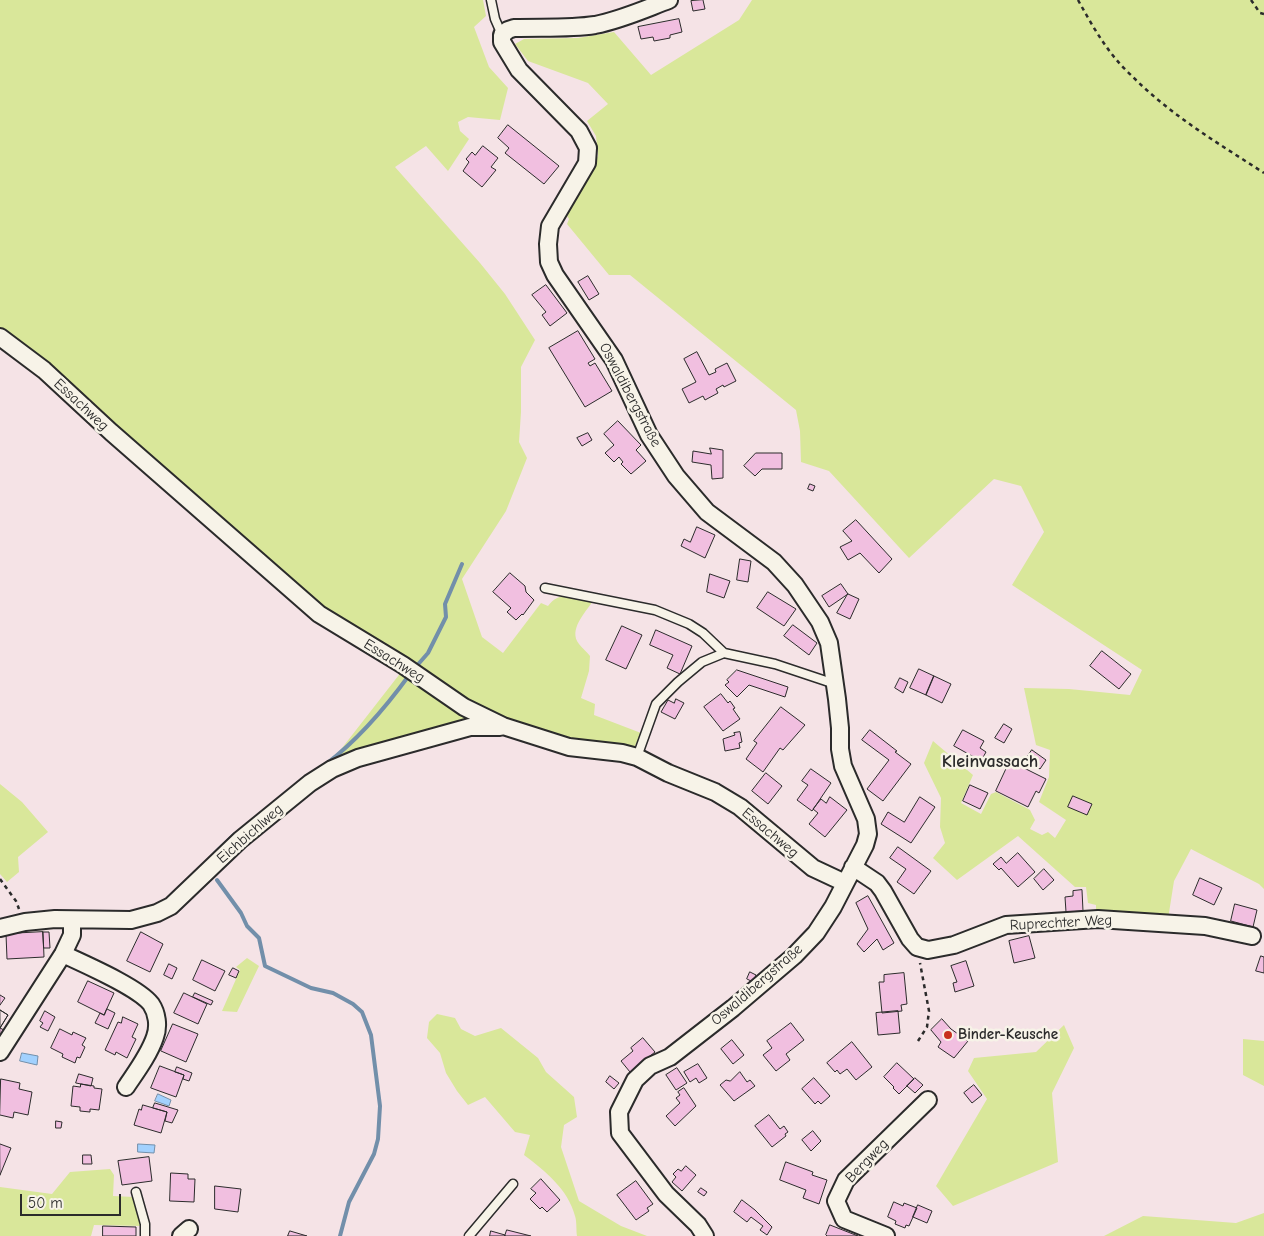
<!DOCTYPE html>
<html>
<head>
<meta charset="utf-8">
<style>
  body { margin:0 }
  #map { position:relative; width:1264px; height:1236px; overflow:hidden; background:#f5e3e6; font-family:"Comic Neue",sans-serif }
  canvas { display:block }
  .scale { position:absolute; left:20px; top:1194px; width:101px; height:22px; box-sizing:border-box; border:2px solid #2b2b2b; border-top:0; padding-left:6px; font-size:15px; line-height:18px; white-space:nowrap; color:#2b2b2b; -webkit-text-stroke:4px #f7f3e8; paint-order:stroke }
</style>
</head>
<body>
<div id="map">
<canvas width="1264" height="1236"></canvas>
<div class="scale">50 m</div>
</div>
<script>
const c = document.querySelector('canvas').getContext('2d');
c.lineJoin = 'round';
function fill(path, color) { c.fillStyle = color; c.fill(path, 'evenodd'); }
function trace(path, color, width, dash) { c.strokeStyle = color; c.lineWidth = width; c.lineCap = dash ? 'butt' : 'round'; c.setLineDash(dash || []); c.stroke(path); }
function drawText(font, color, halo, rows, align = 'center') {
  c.font = font + ' "Comic Neue",sans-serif'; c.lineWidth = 5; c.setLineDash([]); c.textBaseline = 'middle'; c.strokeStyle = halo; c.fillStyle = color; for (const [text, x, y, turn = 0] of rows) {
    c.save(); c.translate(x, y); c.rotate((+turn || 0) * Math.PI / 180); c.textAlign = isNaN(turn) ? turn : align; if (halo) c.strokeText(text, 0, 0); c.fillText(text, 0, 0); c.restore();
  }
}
fill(new Path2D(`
  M0 0H483L486 16 474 27 489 67 508 88 500 120 468 117 458 122 460 131 469 139 448 171 426 146 395 167 480 263 505 294 535 340 521 367V412L519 442 527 458 506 511 462 579 482 637 503 653 541 603 548 606C560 589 576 598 593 601 585 613 568 630 579 644 582 648 587 652 590 656L589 671 581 698 595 704 594 715 641 733 634 748 599 747 511 724 447 690 340 623 0 331Z
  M752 0H1264V889L1259 884 1191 849 1174 881 1168 919 1096 914V905L1088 903 1086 887H1075L1018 836 957 880 933 858 945 843 940 827 941 798 924 763 933 741 973 775 961 803 981 814 991 794 996 792 1030 810 1035 820 1030 829 1042 835 1048 832 1055 838 1066 820 1039 802 1049 777 1050 750 1036 745 1024 688 1069 689 1130 695 1142 670 1012 585 1044 532 1021 486 994 479 909 558 829 471 801 462 800 431 796 410 630 275H609L567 224 569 219 565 213 598 156 596 136 587 121 608 104 588 83 528 61 515 44 524 39 578 38 614 32 651 75 739 20Z
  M402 671 490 721 339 759 335 757Z
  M0 784 22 802 48 832 18 857 19 872 7 882 0 874Z
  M247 958 259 966 237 1012 222 1011 240 970 236 967Z
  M437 1014 455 1018 461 1029 475 1036 501 1028 538 1058 546 1072 574 1097 577 1117 564 1125 561 1147 579 1201 621 1226 647 1236H577C576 1230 577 1222 575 1216 568 1189 545 1171 524 1155L530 1135 515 1132 485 1097 468 1105 457 1091 446 1073 440 1053 427 1038 429 1022Z
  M1064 1025 1074 1048 1052 1093 1058 1162 953 1206 936 1186 987 1099 968 1071 974 1058 1036 1052Z
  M1243 1039 1264 1041V1086L1243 1075Z
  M110 1169 114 1175 113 1196 134 1197 142 1226 94 1225 91 1236H0V1187L52 1194 70 1172Z
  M1264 1213V1236H1104L1143 1216 1236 1223Z`), '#d9e79a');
const water = new Path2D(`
  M22 1053 38 1056 37 1065 20 1061Z
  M158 1094 171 1100 169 1106 155 1101Z
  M138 1144 155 1145 154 1153 138 1152Z`);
fill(water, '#a2d1fe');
trace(water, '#728faa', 1);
trace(new Path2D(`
  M414 669 428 653 446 617 445 604 462 564
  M326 764C358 740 386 707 410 674
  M215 853 235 834
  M217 880 241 913 247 926 259 938 265 966 311 988 333 993 353 1004 362 1012 371 1035 380 1106 378 1139 374 1154 349 1202 340 1236`), '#728faa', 4);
const building = new Path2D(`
  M703 0 705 9 693 11 691 1Z
  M679 19 682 32 670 35V38L654 41 653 37 641 39 638 27Z
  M508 125 559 166 544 184 505 153 509 148 498 138Z
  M483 146 498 158 491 167 496 170 482 187 463 171 469 162 466 159 472 152 475 155Z
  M588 276 599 294 589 300 578 282Z
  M546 285 567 313 550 326 542 315 546 312 532 295Z
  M578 331 595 359 588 363 590 366 595 363 612 391 585 407 549 348Z
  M697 352 709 375 716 372 715 369 727 363 736 381 724 387 723 385 716 389 718 393 705 400 703 396 689 403 682 389 696 382 684 359Z
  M618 421 641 445 636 450 646 461 631 474 621 464 623 462 619 457 614 462 605 453 614 445 604 434Z
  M588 433 592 440 582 446 577 438Z
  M710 448 723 450V478L712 479 711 465 692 462 693 451 711 454Z
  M756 453H782V469H762L755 476 744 466Z
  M810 484 815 486 813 491 808 489Z
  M856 520 892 559 879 573 860 553 848 560 840 547 852 541 843 531Z
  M697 527 715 535 705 558 681 546 684 539 690 542Z
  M740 559 751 561 748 582 737 580Z
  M510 573 525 586 526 592 534 600 523 615 522 614 516 620 507 612 511 608 493 592Z
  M710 574 730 581 724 598 707 592Z
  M841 584 848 594 829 607 822 596Z
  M768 592 796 609 784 626 757 608Z
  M848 594 859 599 850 619 837 613Z
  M793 625 817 643 809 655 784 636Z
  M622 626 642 635 626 669 606 660Z
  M656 630 692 646 680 674 667 668 673 655 650 645Z
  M1102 651 1131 674 1119 689 1090 666Z
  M919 669 934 676 926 695 910 688Z
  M737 670 788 687 785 697 749 685 737 697 725 685 729 682 727 680Z
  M934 676 951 684 942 703 926 695Z
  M900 678 908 682 903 693 895 688Z
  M721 694 728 703 730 701 735 708 733 709 740 719 723 731 704 707Z
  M676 699 684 703 675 719 661 712 668 700 674 703Z
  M781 707 805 725 783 750 780 748 763 772 746 759 757 743 754 741Z
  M1004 724 1012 729 1004 743 995 738Z
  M870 730 897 751 895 752 911 764 883 801 867 789 889 760 862 740Z
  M963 730 984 741 980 748 986 752 981 761 954 746Z
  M740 732 742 742 739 743 740 748 725 751 723 739 735 735 734 733Z
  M1032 750 1046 760 1040 769 1026 759Z
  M1010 761 1046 779 1039 793 1036 791 1028 807 996 791Z
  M811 769 831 783 812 811 797 800 808 785 802 781Z
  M766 773 782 786 768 804 752 791Z
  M970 785 988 793 980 809 963 801Z
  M1073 796 1092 804 1087 815 1068 807Z
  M830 797 847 810 825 837 809 824 818 813 813 809 821 799 826 803Z
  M920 797 935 807 911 843 881 824 888 812 904 822Z
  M898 847 931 871 914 894 897 882 906 869 890 858Z
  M1018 853 1035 872 1018 887 1001 868 999 870 993 864 1001 857 1006 863Z
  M1044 869 1054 880 1043 890 1034 879Z
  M1200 878 1222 888 1214 905 1193 895Z
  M1082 890 1083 911 1066 912 1065 897 1073 896V891Z
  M868 896 894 943 883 950 877 939 864 952 857 944 868 929 856 903Z
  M1235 904 1257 910 1253 927 1231 921Z
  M43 932 44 957 7 959 6 934Z
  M43 932H49L50 948H44Z
  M141 932 163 944 150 972 127 961Z
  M1029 936 1035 958 1014 963 1009 941Z
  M1261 956 1264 957V973L1256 971Z
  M202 960 225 971 215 991 193 980Z
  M966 961 974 986 955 992 953 983 957 982 951 966Z
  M169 964 177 968 172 979 164 975Z
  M233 968 239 971 236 978 229 975Z
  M750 972 756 975 753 982 747 979Z
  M904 973 907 1004 901 1005 902 1011 882 1013 879 982H884V975Z
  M88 981 114 993 104 1015 78 1002Z
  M184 993 207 1004 198 1024 174 1013Z
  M195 993 213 1001 211 1005 193 997Z
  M0 995 5 998 0 1005Z
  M107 1009 115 1013 108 1029 95 1023 100 1013 104 1015Z
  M0 1010 8 1015 0 1028Z
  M0 1010 8 1015 0 1028 4 1030 0 1036Z
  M45 1011 55 1017 48 1031 40 1027 43 1023 40 1021Z
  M898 1011 900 1033 878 1035 876 1013Z
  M123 1017 138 1024 132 1037 136 1039 127 1058 116 1052 115 1055 105 1050 118 1022 121 1023Z
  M942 1019 951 1029 968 1041 954 1058 938 1047 941 1042 931 1030Z
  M791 1023 804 1040 786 1054 790 1060 776 1071 763 1055 772 1048 767 1041Z
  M173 1024 198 1034 186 1062 161 1051Z
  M60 1029 72 1035 73 1032 86 1038 82 1045 85 1047 80 1058 77 1057 75 1063 62 1057 63 1054 51 1048Z
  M643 1038 655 1052 630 1072 621 1061 633 1051 631 1048Z
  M732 1040 744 1055 733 1064 721 1049Z
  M852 1042 872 1067 856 1080 847 1069 840 1074 837 1070 835 1072 827 1063Z
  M897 1063 914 1079 899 1094 893 1088 894 1087 884 1077Z
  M698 1064 707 1078 699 1083 696 1078 690 1082 684 1072Z
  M160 1066 184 1075 176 1097 151 1088Z
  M177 1067 192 1073 189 1081 183 1079 184 1075 175 1072Z
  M677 1068 687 1083 676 1090 666 1075Z
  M740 1072 747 1082 750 1080 755 1086 734 1101 720 1085 726 1080 730 1081Z
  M79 1074 93 1078 91 1086 76 1083Z
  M610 1076 619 1083 614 1089 606 1082Z
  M814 1078 830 1096 821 1104 818 1101 815 1104 802 1089Z
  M915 1078 923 1085 915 1093 907 1086Z
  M1 1079 20 1083 19 1089 32 1092 28 1115 14 1112 13 1118 0 1115Z
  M81 1084 94 1086V1088L102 1089 99 1110 90 1109V1112L80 1111V1107L71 1106 73 1086 80 1087Z
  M974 1085 982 1095 972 1103 964 1093Z
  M684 1088 696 1106 675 1126 666 1116 680 1103 676 1098 680 1095 678 1092Z
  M155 1103 178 1110 172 1123 165 1121 167 1112 153 1108Z
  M143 1105 167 1112 161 1133 134 1125 139 1109 141 1110Z
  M769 1115 780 1129 784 1126 788 1132 785 1134 786 1136 772 1147 755 1126Z
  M56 1121 62 1122 61 1128H56Z
  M813 1131 821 1141 811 1151 802 1140Z
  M0 1144 11 1148 0 1175Z
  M83 1155H91L92 1164H83Z
  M149 1157 152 1181 122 1185 118 1161Z
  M786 1162 813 1172 812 1175 827 1180 819 1204 803 1198 806 1190 780 1180Z
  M686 1166 696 1175 682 1191 672 1182 676 1177 673 1174 678 1169 681 1171Z
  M171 1173 188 1174V1179H195L194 1202 170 1201Z
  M541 1179 560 1200 547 1212 542 1207 540 1209 530 1199 536 1193 531 1189Z
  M636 1181 653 1204 647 1208 649 1211 636 1220 617 1195Z
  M215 1186 241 1189 238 1212 215 1209Z
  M701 1188 707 1192 704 1196 698 1192Z
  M742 1200 755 1210 772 1227 767 1235 760 1230 763 1226 751 1217 747 1222 734 1212Z
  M894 1202 903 1206 904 1203 917 1208 909 1226 906 1225 905 1228 895 1224 896 1221 888 1217Z
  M918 1205 932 1211 927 1223 913 1217Z
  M830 1225 858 1236H827L826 1235Z
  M103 1226 136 1227V1236H103Z
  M507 1230 531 1236H505Z
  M290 1231 307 1236H288Z
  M491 1231 505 1235V1236H490Z`);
fill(building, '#f1bfe0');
trace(building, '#2b2b2b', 1);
const lane = new Path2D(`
  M491 0 495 19 502 35
  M545 588 655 610 689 624 703 633 724 653 775 664 835 684
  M637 757 656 704 678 682 702 662 724 653
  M136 1192 145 1224V1236
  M469 1236 513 1184`);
const street = new Path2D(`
  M669 0C645 9 621 20 595 25 569 29 541 27 514 28L508 30 502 35V42L519 70 579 131 588 148 587 163 550 226 548 244 549 262 555 275 614 360 649 435 676 476 707 512 774 562 795 585 820 622 829 643 837 699 840 728V749L843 766 866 819 868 834 865 845 833 907 816 933 794 956 733 1008 670 1057 650 1066 635 1080 619 1112 620 1133 666 1194 698 1225 705 1236
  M0 337 44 370 111 432 319 614 403 665 464 707 503 726 569 747 622 753 637 757 668 773 715 792 740 807 813 868 845 883
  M853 867 877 883 883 891 910 939 917 947 928 950 954 945 1006 925 1098 919 1205 926 1252 936
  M0 928 25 922 55 919 131 920 157 913 171 906 240 840 310 783 332 769 358 758 470 727H500
  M63 954C84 964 138 987 151 1004 157 1013 159 1026 155 1037 149 1055 136 1072 126 1087
  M0 1052 63 954 72 935V920
  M181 1236 189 1229
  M886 1236 844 1219 836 1201 846 1180 928 1100`);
trace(lane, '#2b2b2b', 11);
trace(street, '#2b2b2b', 20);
trace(new Path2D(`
  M1078 0C1093 27 1108 54 1131 75 1170 115 1218 143 1264 173
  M1251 0 1260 13 1264 14
  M0 879 16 901 19 909
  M918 1041 927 1027 929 1011 920 963`), '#2b2b2b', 2.5, [4, 4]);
trace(lane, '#f7f3e8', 8);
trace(street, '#f7f3e8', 16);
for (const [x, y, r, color] of [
  [948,1035,5,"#c8321e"]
]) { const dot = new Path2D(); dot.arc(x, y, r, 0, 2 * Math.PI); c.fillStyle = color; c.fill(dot); trace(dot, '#f7f3e8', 2); }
drawText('15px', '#2b2b2b', '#f7f3e8', [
  ["Oswaldibergstraße",630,395,62],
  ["Essachweg",81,405,43],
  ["Essachweg",394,661,32],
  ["Essachweg",770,833,40],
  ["Eichbichlweg",250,834,-41],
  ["Ruprechter Weg",1061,923,-3],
  ["Oswaldibergstraße",757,985,-41],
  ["Bergweg",867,1161,-46]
]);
drawText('bold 15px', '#2b2b2b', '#f7f3e8', [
  ["Binder-Keusche",958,1035]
], 'left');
drawText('bold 18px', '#2b2b2b', '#f7f3e8', [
  ["Kleinvassach",990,762]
]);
</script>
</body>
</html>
